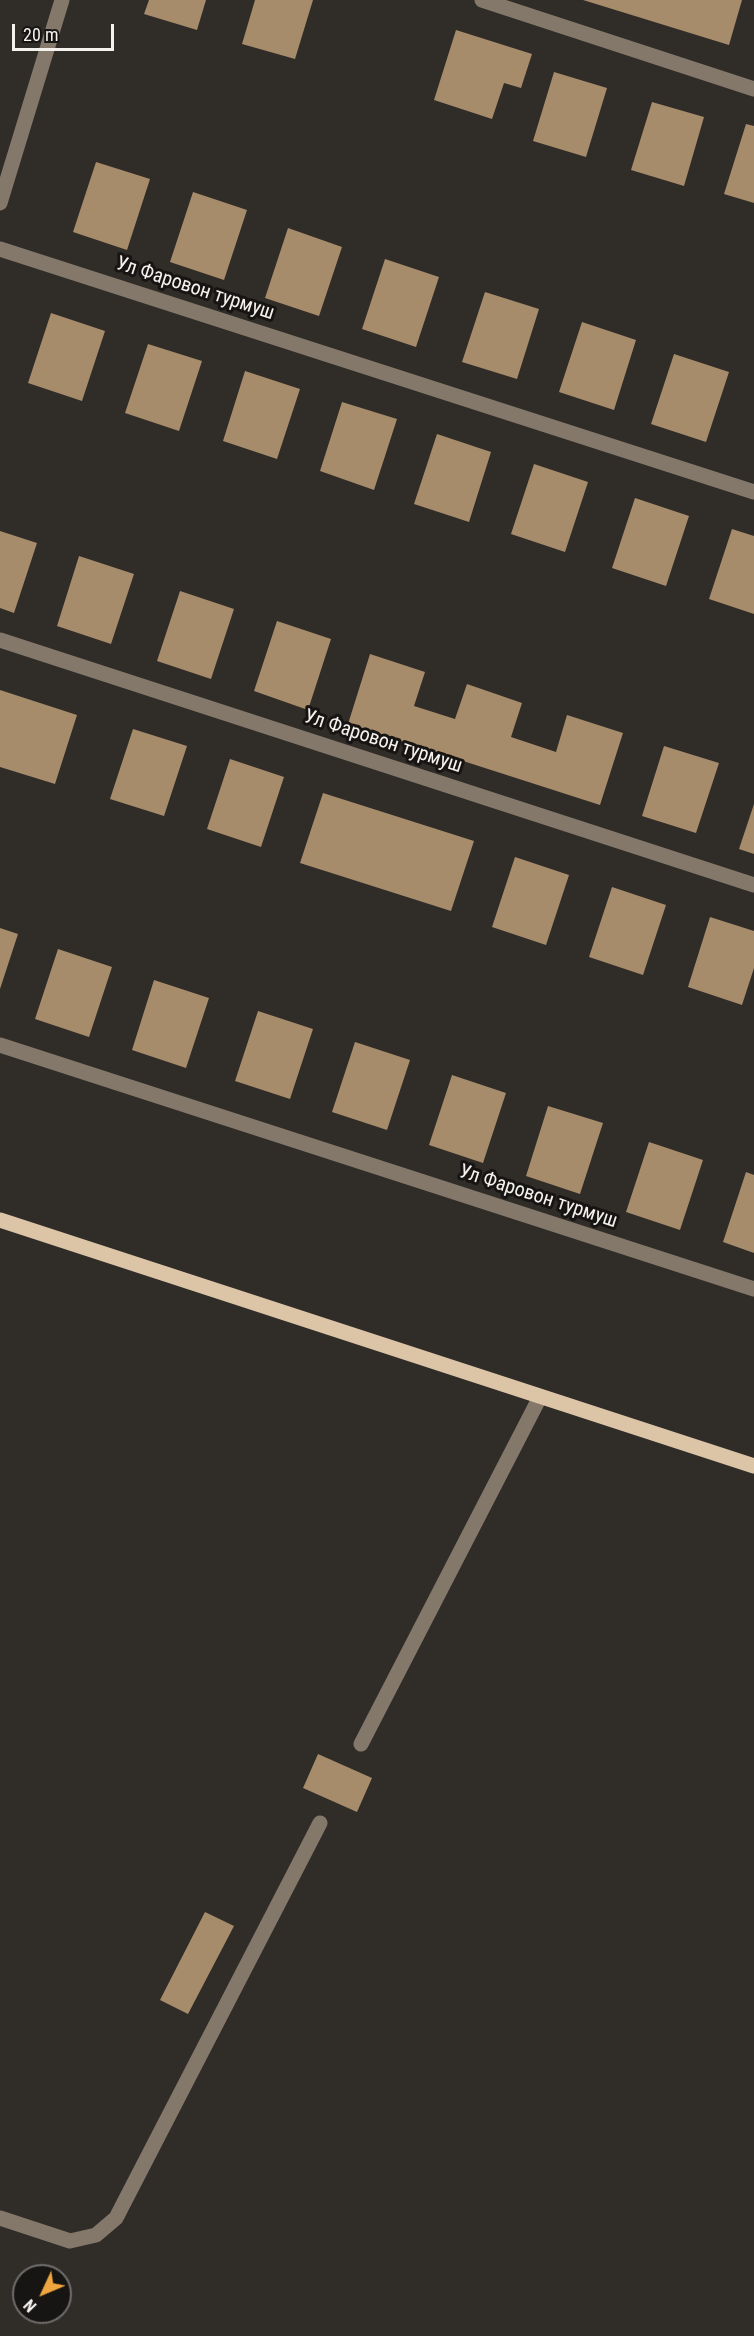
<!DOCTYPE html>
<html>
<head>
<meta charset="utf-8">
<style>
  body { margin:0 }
  #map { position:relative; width:754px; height:2336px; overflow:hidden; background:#302c28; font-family:"Roboto Condensed",sans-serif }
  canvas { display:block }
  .north { position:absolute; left:12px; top:2264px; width:60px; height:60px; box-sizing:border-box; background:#171513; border:2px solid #6f6d6b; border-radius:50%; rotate:226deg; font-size:16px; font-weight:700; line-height:24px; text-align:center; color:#f4f1ef }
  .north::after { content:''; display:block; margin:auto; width:21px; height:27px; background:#f0a63e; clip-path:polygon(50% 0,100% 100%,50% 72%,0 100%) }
  .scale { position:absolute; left:12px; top:24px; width:102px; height:27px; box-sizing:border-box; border:3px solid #f4f1ef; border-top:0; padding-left:8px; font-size:18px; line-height:21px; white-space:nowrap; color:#f4f1ef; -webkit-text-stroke:4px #171513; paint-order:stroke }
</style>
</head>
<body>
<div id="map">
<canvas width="754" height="2336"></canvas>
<div class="north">N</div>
<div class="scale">20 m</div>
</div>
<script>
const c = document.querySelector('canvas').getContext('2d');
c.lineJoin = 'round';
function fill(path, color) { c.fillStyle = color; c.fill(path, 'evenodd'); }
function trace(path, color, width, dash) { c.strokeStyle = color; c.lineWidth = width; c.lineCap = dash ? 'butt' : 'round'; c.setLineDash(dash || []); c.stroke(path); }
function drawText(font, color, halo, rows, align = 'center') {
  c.font = font + ' "Roboto Condensed",sans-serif'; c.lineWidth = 6; c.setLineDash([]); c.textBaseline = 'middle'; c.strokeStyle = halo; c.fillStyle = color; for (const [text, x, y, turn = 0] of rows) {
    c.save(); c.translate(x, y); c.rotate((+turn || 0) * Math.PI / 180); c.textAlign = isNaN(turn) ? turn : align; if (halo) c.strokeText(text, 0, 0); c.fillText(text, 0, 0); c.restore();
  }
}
fill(new Path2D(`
  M149 0H206L197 30 144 14Z
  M255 0H313L295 59 242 44Z
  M583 0H742L729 45Z
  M456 30 532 54 521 88 504 83 492 119 434 100Z
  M554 72 607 88 586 157 533 141Z
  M652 102 704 117 684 186 631 170Z
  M746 124 754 126V203L724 194Z
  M96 162 150 179 127 250 73 232Z
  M193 192 247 210 224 280 170 262Z
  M288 228 342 247 319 316 265 298Z
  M385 259 439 277 416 347 362 329Z
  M485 292 539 309 517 379 462 362Z
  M51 313 105 331 82 401 28 383Z
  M582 322 636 340 614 410 559 392Z
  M148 344 202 361 179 431 125 413Z
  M674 354 729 372 706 442 651 424Z
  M245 371 300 389 277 459 223 441Z
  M342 402 397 419 374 490 320 471Z
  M437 434 491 452 469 522 414 504Z
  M534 464 588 482 565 552 511 534Z
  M635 498 689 516 666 586 612 568Z
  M732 529 754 536V614L709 599Z
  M0 531 37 543 14 613 0 608Z
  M79 556 134 574 111 644 57 626Z
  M180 591 234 609 211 679 157 661Z
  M277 621 331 639 308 710 254 691Z
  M370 654 425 672 414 706 455 719 467 684 522 703 511 737 556 752 567 715 623 733 600 805 348 724Z
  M0 690 77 715 55 784 0 767Z
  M133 729 187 746 164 816 110 799Z
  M664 746 719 763 696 833 642 816Z
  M230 759 284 777 261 847 207 829Z
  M323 793 474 841 451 911 300 863Z
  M754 804V854L739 849Z
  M515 857 569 875 546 945 492 927Z
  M612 887 666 905 643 975 589 957Z
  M710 917 754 931V968L742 1005 688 987Z
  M0 928 18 934 0 989Z
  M58 949 112 967 89 1037 35 1019Z
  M154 980 209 998 186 1068 132 1050Z
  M258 1011 313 1029 290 1099 235 1081Z
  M355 1042 410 1060 387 1130 332 1112Z
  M452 1075 506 1093 483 1163 429 1145Z
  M548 1106 603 1123 580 1194 526 1176Z
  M649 1142 703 1160 680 1230 626 1212Z
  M746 1172 754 1175V1253L723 1242Z
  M318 1754 372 1778 357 1812 303 1788Z
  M205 1912 234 1926 188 2014 160 2000Z`), '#a78c6b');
trace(new Path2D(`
  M482 0 754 89
  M0 203 62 0
  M0 249 754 492
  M0 640 754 885
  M0 1045 754 1289
  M361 1744 540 1397
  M0 2218 70 2241 96 2235 116 2218 320 1823`), '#84786a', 15);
trace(new Path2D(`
  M0 1220 754 1466`), '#dcc4a7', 15);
drawText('20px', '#f4f1ef', '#171513', [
  ["Ул Фаровон турмуш",195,289,18],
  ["Ул Фаровон турмуш",383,742,18],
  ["Ул Фаровон турмуш",538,1197,18]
]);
</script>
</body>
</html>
